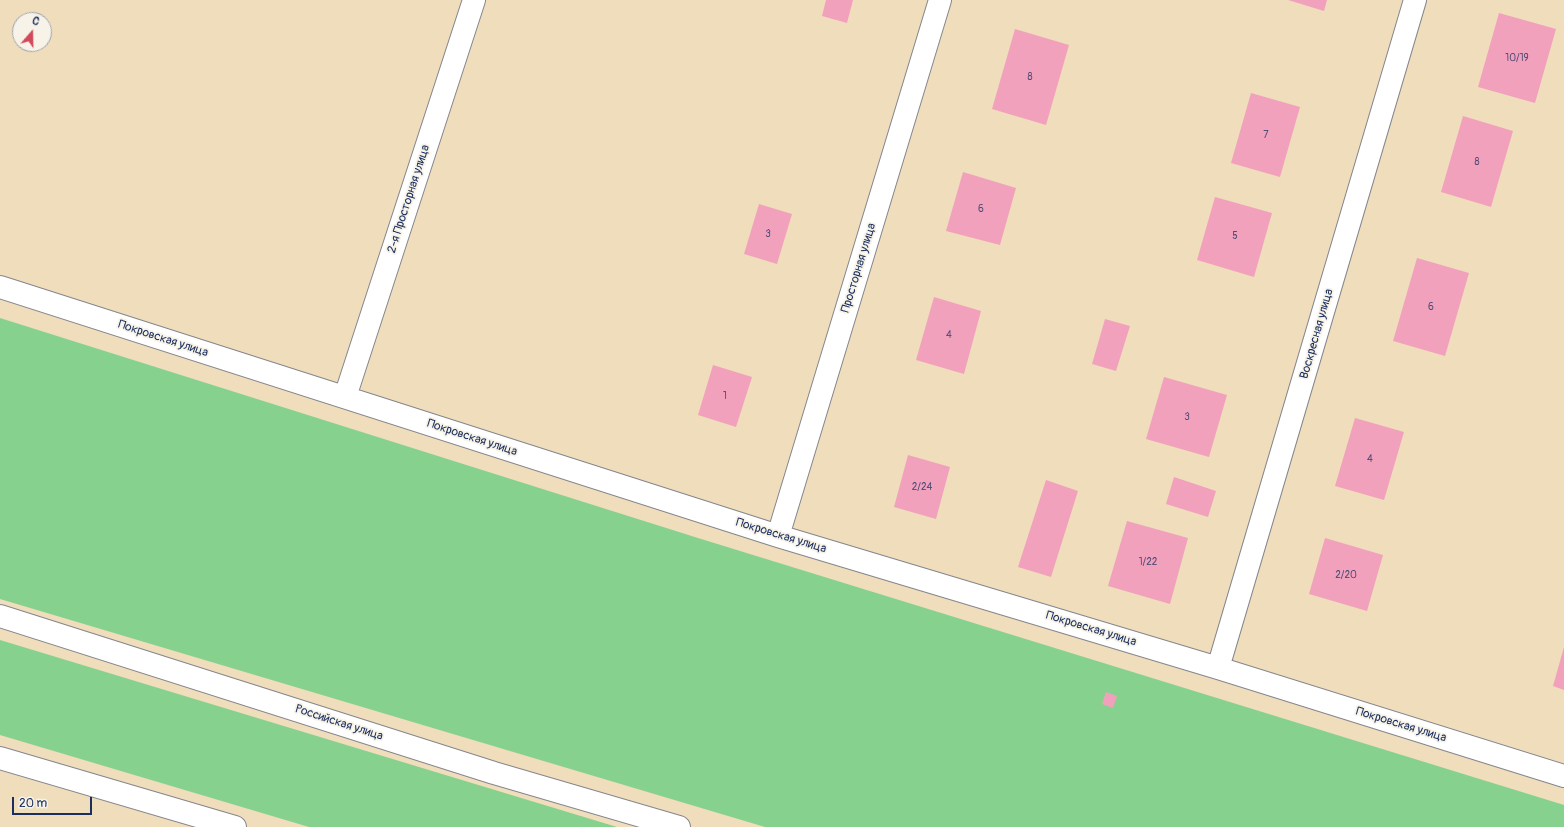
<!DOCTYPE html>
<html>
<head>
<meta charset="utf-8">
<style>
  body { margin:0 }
  #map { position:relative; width:1564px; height:827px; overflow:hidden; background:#efddbc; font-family:Pangolin,sans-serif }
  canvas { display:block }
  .north { position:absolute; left:12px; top:12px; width:40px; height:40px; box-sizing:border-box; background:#f7f3e8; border:1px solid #9fa5b1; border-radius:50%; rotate:20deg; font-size:11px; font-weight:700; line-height:16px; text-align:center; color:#1b2f5e }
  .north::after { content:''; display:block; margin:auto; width:14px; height:18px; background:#d1495b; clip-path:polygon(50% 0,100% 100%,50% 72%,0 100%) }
  .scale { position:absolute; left:12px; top:797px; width:80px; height:18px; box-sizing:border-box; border:2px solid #1b2f5e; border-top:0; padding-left:5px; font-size:12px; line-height:14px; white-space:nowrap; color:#1b2f5e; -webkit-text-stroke:3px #f7f3e8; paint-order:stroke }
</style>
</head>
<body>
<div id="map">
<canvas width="1564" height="827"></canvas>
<div class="north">С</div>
<div class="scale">20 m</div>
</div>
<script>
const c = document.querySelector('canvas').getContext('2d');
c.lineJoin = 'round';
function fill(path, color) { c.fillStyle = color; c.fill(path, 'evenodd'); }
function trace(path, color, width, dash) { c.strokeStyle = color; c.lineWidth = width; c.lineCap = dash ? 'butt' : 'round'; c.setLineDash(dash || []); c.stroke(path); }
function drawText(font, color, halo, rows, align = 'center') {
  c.font = font + ' Pangolin,sans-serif'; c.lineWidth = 3.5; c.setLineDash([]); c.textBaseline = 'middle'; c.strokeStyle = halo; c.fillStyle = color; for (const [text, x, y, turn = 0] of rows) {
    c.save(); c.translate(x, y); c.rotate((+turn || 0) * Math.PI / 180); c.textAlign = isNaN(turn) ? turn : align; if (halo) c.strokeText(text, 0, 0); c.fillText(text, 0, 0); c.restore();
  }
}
fill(new Path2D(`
  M0 318 698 538 1564 805V827H765L0 599Z
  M0 640 617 827H309L0 735Z`), '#87d18e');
fill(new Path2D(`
  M826 0H853L847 23 822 16Z
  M1288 0H1327L1324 11Z
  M1499 13 1556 29 1535 103 1478 87Z
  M1015 29 1069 45 1046 125 992 109Z
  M1251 93 1300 107 1280 177 1231 163Z
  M1463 116 1513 131 1491 207 1441 192Z
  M963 172 1016 188 1000 245 946 231Z
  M1215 197 1272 213 1254 277 1197 260Z
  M759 204 792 214 777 264 744 254Z
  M1417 258 1469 273 1445 356 1393 341Z
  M934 297 981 311 964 374 916 360Z
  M1105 319 1130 326 1116 371 1092 364Z
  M713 365 752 377 736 427 698 415Z
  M1164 377 1227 395 1209 457 1146 439Z
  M1355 418 1404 432 1384 500 1335 486Z
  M908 455 950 467 936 519 894 507Z
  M1174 477 1216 491 1208 517 1166 504Z
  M1046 480 1078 491 1051 577 1018 567Z
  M1127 521 1188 538 1170 604 1108 586Z
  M1325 538 1383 555 1367 611 1309 594Z
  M1564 647V690L1553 686Z
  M1106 692 1117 696 1113 708 1102 704Z`), '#f2a1bd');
const minor = new Path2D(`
  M0 287 778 536 1218 668 1564 776
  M345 397 474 0
  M778 536 940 0
  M1218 668 1415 0
  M0 758 235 827`);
const secondary = new Path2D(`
  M0 616 494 773 679 827`);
trace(minor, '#85868d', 24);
trace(secondary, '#85868d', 24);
trace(minor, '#fff', 22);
trace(secondary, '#fff', 22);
drawText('10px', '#514c76', null, [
  ["10/19",1517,58],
  ["8",1030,77],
  ["7",1266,135],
  ["8",1477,162],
  ["6",981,209],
  ["3",768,234],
  ["5",1235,236],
  ["6",1431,307],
  ["4",949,335],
  ["1",725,396],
  ["3",1187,417],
  ["4",1370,459],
  ["2/24",922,487],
  ["1/22",1148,562],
  ["2/20",1346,575]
]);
drawText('12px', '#1b2f5e', '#f7f3e8', [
  ["2-я Просторная улица",409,199,-72],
  ["Просторная улица",859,268,-73],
  ["Воскресная улица",1317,334,-74],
  ["Покровская улица",163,339,18],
  ["Покровская улица",472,438,18],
  ["Покровская улица",781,536,17],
  ["Покровская улица",1091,629,17],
  ["Российская улица",339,723,18],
  ["Покровская улица",1401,725,17]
]);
</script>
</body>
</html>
